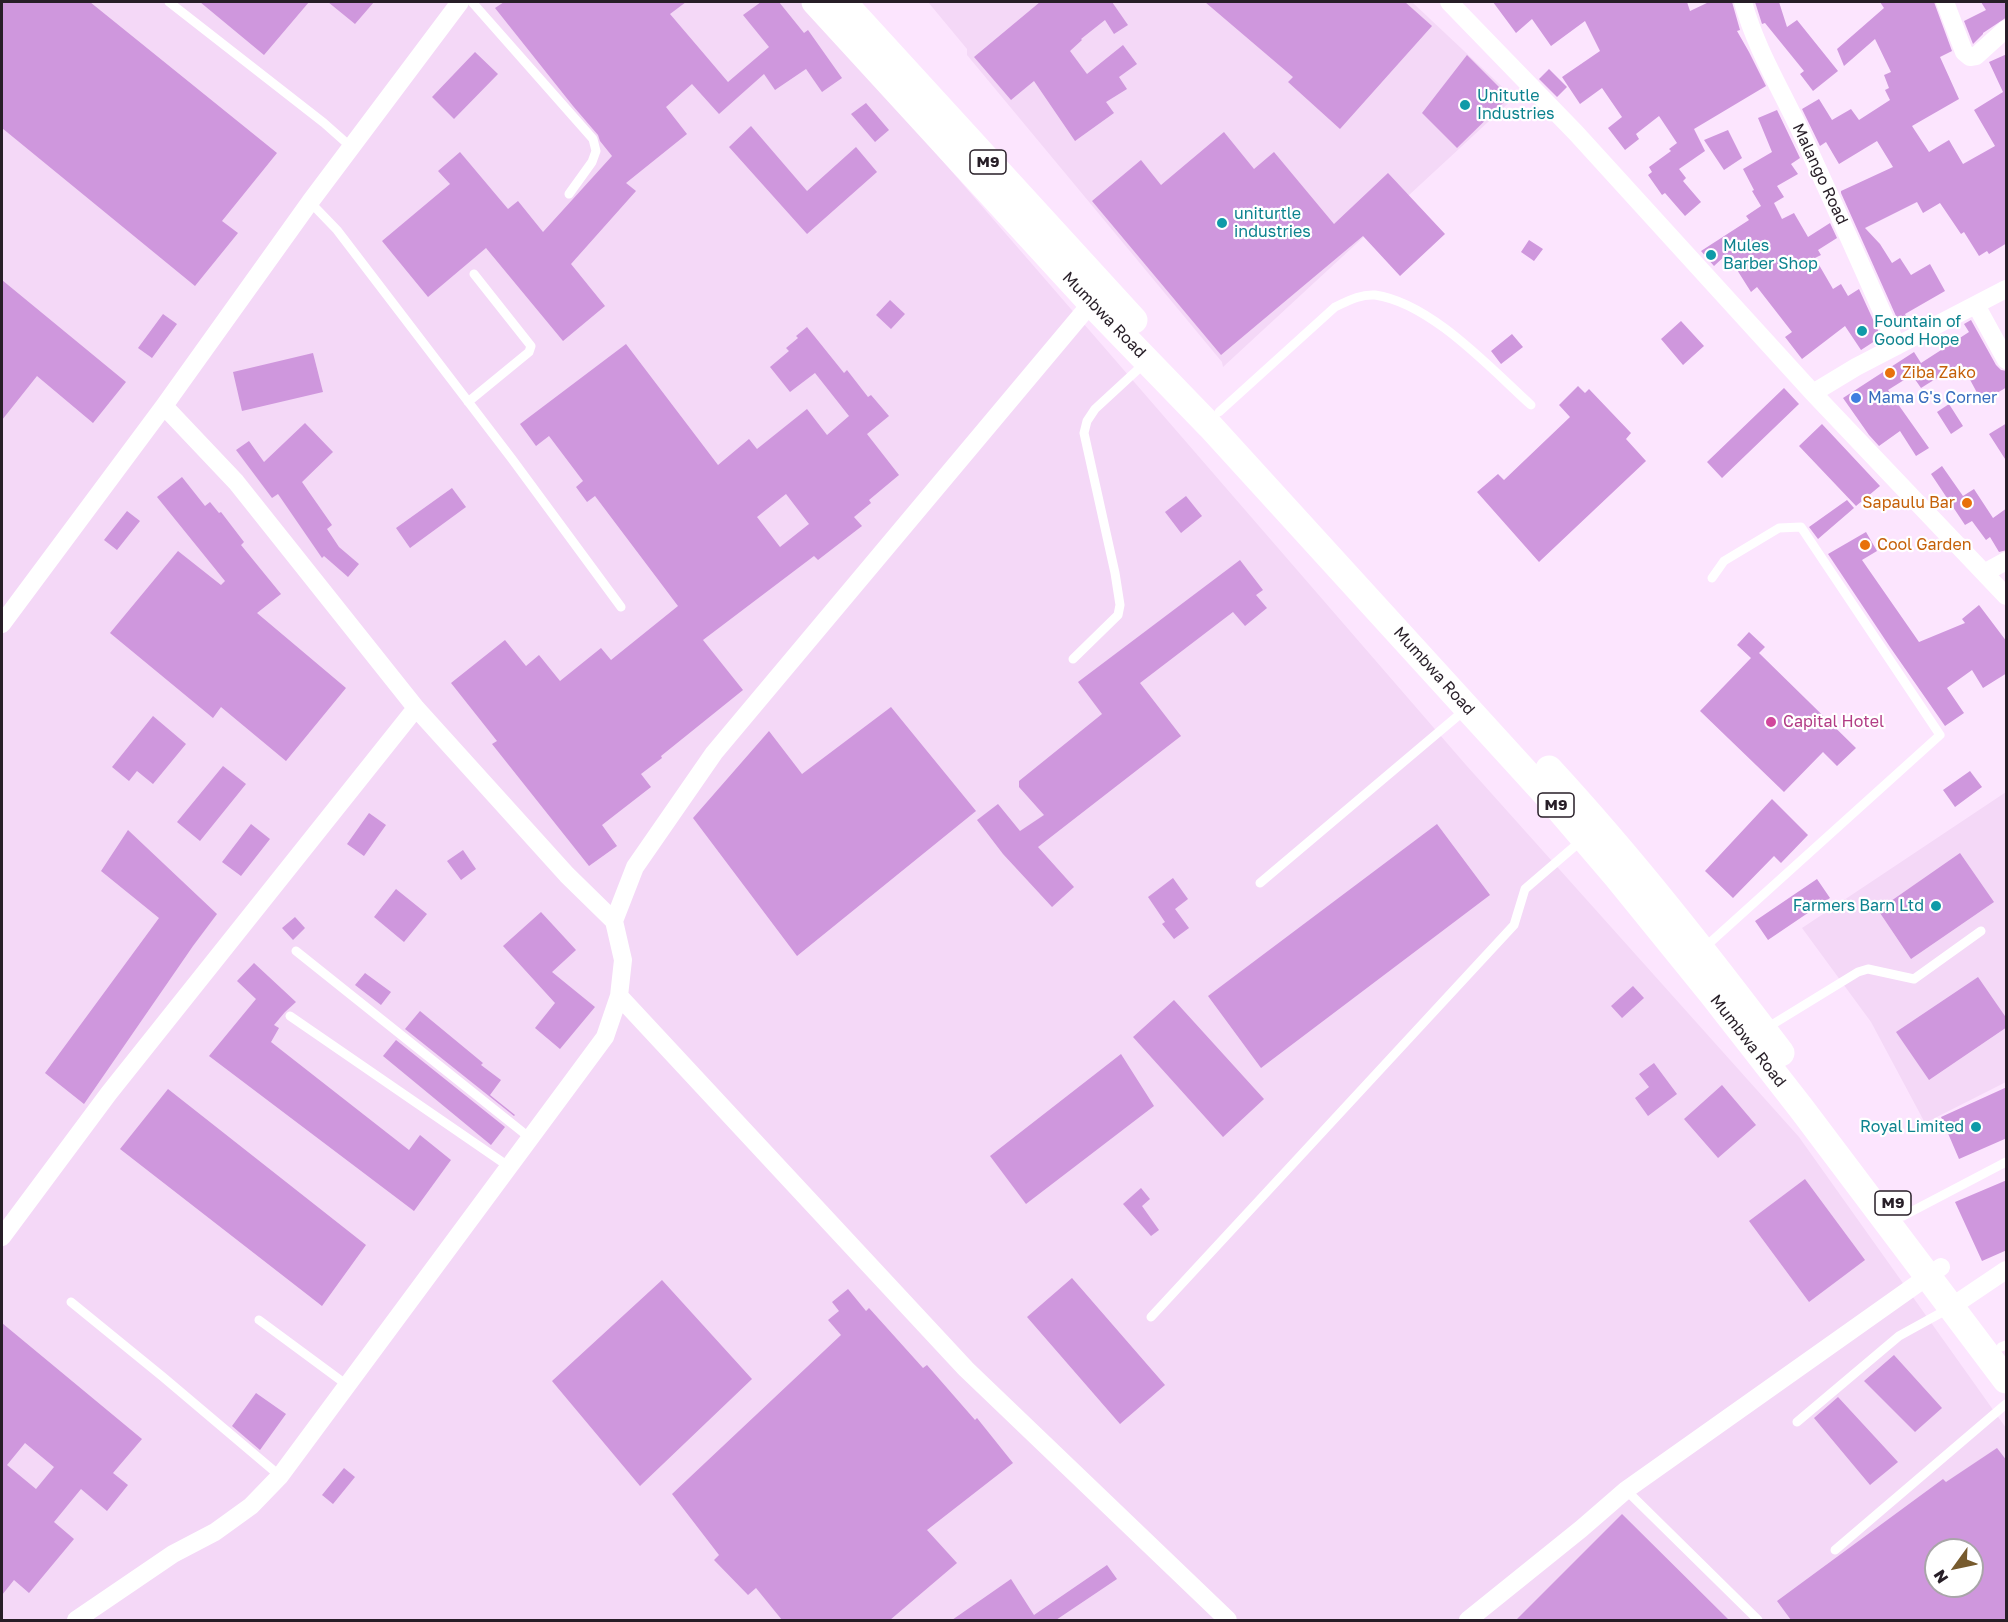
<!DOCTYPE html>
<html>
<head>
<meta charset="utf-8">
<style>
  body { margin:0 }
  #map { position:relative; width:2008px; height:1622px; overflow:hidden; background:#fce5fe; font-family:"Golos Text",sans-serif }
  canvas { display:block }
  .frame { position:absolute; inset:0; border:3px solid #271e27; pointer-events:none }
  .north { position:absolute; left:1924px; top:1538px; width:60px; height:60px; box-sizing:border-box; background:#fff; border:2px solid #a9a5a9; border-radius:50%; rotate:237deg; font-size:16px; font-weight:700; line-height:24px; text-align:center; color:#271e27 }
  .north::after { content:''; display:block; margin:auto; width:21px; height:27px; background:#775b2e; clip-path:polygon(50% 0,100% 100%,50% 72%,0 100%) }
</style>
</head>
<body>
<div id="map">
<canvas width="2008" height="1622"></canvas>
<div class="frame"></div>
<div class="north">N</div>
</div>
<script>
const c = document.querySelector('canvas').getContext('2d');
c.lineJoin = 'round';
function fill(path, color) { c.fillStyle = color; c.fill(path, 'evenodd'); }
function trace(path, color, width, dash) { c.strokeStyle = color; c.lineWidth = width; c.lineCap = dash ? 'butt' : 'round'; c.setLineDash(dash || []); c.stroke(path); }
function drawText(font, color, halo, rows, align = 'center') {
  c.font = font + ' "Golos Text",sans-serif'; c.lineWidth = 4.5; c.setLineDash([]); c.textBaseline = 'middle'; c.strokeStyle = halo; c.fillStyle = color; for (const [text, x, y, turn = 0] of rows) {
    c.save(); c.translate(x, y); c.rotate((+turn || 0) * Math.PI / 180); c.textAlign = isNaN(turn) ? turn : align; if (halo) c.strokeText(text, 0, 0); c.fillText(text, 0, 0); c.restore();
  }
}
fill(new Path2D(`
  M2 2H805L1466 765 1799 1137 2006 1428V1620H2ZM1936 1550H1972V1586H1936Z
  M928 2H1412L1514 98 1223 367 1222 362 967 55V49Z
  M2006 792V1082L1925 1123 1871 1022 1802 928Z`), '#f4d8f7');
fill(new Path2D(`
  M2 2H90L277 153 222 221 238 233 195 286 2 128Z
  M200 2H309L264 55Z
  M328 2H374L355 24Z
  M504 2H686L670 14 728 82 769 47 743 15 761 2H779L804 33 808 30 842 78 822 92 806 69 775 90 764 74 719 114 692 84 666 107 687 134 626 183 636 191 571 264 605 306 563 341 486 248 428 297 382 241 450 184 438 171 460 152 508 209 518 201 543 232 612 156 600 141 598 135 573 106 495 8Z
  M1040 2H1112L1128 25 1114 34 1105 20 1081 39 1082 40 1070 51 1087 74 1123 45 1137 64 1119 77 1127 89 1106 102 1114 113 1075 141 1034 81 1011 100 974 57Z
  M1205 2H1405L1432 26 1340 129 1288 82 1293 77Z
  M1493 2H1687L1690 11 1709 2H1732L1740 30 1737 31 1749 52 1766 86 1694 129 1705 151 1679 169 1686 178 1683 181 1701 202 1685 216 1665 193 1662 195 1648 175 1652 172 1649 167 1671 151 1669 149 1677 143 1659 116 1636 134 1639 139 1625 150 1608 128 1622 117 1602 88 1580 104 1562 77 1600 51 1585 21 1551 46 1532 19 1516 33Z
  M1755 2H1779L1787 27 1797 20 1838 71 1813 91 1800 74 1804 71 1765 23 1762 24Z
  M1880 2H1934L1952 51 1940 57 1959 99 1912 126 1929 152 1949 140 1963 164 1995 146 1974 110 2003 92 1989 62 2007 54V243L1989 254 1987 251 1979 256 1964 232 1961 234 1940 203 1923 213 1917 202 1865 228 1880 244 1892 263 1900 258 1911 275 1930 264 1945 291 1905 314 1908 320 1900 325 1841 193V191L1893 167 1877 141 1839 164 1826 142 1820 146 1802 109 1819 99 1832 120 1851 109 1859 120 1890 100 1885 90 1889 88 1884 75 1891 72 1875 39 1844 66 1837 49 1884 8Z
  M1981 2H2007V17L1983 33V34L1973 44 1964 21 1986 10Z
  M475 52 498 74 454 119 432 97Z
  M1467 55 1509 97 1457 148 1422 113Z
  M1549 69 1567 87 1557 97 1539 79Z
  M866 103 889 130 875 142 851 114Z
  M1777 110 1800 158 1791 164 1798 174 1777 186 1784 197 1774 203 1782 219 1794 213 1808 237 1830 223 1837 238 1818 250 1821 255 1815 258 1833 289 1841 284 1848 296 1859 289 1881 337 1861 350 1845 326 1802 359 1785 337 1792 332 1757 287 1751 292 1727 254 1714 266 1701 251 1749 220 1746 216 1761 206 1752 191 1754 190 1743 169 1772 152 1758 118Z
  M751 126 807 191 856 147 877 172 807 234 729 147Z
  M1728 130 1742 158 1724 170 1704 140Z
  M1224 132 1254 169 1274 152 1334 224 1388 173 1445 234 1400 276 1363 236 1221 355 1092 201 1141 160 1161 185Z
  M1529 240 1543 249 1534 261 1521 252Z
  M2 280 126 382 93 423 37 376 2 420Z
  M890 300 905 314 891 329 876 315Z
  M163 314 177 324 152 358 138 348Z
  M1971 320 1996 365 2001 370 2007 371V387L1982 402 1961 363 1921 388 1912 375 1888 390 1929 448 1916 456 1900 431 1879 446 1869 435 1843 398 1914 352 1921 363 1969 332 1964 324Z
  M1681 321 1704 346 1683 365 1661 339Z
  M807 327 844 373 847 370 868 397 871 395 889 416 867 434 899 475 869 500 871 503 854 517 862 526 818 560 814 556 703 640 743 690 661 756 662 758 641 774 651 787 602 825 617 846 589 866 492 744 497 741 451 683 505 640 526 666 539 655 560 681 601 648 611 660 678 606 595 496 587 502 576 487 583 481 549 436 536 446 520 424 626 344 718 465 749 439 757 449 807 409 827 435 849 416 815 373 790 392 770 367 789 351 786 348 798 338 796 336ZM786 494 809 524 780 547 757 517Z
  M1512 334 1523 347 1501 364 1491 351Z
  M313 353 323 392 242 411 233 372Z
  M1578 386 1585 393 1589 389 1631 433 1626 439 1646 461 1539 562 1477 492 1498 474 1504 480 1570 417 1559 405Z
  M1784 388 1799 404 1722 478 1707 462Z
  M1949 404 1963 426 1951 434 1937 412Z
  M305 423 333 452 302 482 332 525 327 529 339 547 359 564 348 577 324 556 322 558 278 494 272 498 236 450 249 441 264 462Z
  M2007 423V462L1989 434Z
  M1822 424 1880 486 1856 506 1799 446Z
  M1942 466 1963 496 1974 489 1993 518 2007 508V550L1999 552 1990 537 1986 540 1972 521 1965 525 1931 474Z
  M182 477 205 506 210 502 219 513 221 512 244 542 241 545 281 594 257 613 346 688 286 761 221 707 213 718 110 633 178 551 221 585 225 581 157 497Z
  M452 488 466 507 410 548 396 528Z
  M1186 496 1202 516 1181 533 1165 512Z
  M1847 500 1854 508 1818 539 1809 527Z
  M127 511 140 521 117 550 104 540Z
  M1866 532 1877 551 1862 560 1919 642 1965 623 1962 619 1979 605 2007 642V673L1983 688 1972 670 1947 688 1964 713 1945 726 1890 647 1828 554Z
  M1240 560 1263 590 1256 595 1267 608 1245 626 1233 612 1140 683 1181 736 1038 847 1074 887 1052 907 1003 854 977 820 998 804 1020 831 1044 815 1019 787V781L1102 714 1078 682Z
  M1749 632 1765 647 1759 653 1856 748 1837 766 1823 752 1784 792 1700 711 1751 658 1737 645Z
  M891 707 976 811 797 956 693 818 769 731 802 774Z
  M153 716 186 744 153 784 137 771 129 781 112 767Z
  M223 766 246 784 200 841 177 822Z
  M1970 771 1982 787 1955 807 1943 790Z
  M1772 799 1808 835 1781 863 1774 856 1733 898 1705 871Z
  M369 813 386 825 364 856 347 844Z
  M251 824 270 839 241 876 222 862Z
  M1437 824 1490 895 1261 1068 1208 996Z
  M128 830 217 914 193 946 84 1104 45 1073 159 918 101 871Z
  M463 850 476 869 461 880 447 861Z
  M1960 853 1994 902 1911 959 1878 910Z
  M1173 878 1188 899 1175 909 1189 928 1174 939 1162 924 1165 922 1148 897Z
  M1817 879 1830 898 1768 940 1755 921Z
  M396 889 427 914 404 942 374 917Z
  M541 912 576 950 552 972 595 1007 560 1049 535 1028 555 1003 503 946Z
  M295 917 305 928 293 940 282 928Z
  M254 963 296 1002 285 1012 274 1025 279 1028 271 1042 409 1150 420 1135 451 1160 414 1211 209 1056 256 999 237 981Z
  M365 973 391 992 381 1005 355 985Z
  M1978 977 2007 1019V1027L1929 1080 1896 1032Z
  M1633 986 1644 998 1622 1018 1611 1006Z
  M1174 1000 1264 1099 1223 1137 1133 1037Z
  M420 1011 483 1063 481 1065 501 1080 490 1095 515 1115 514 1116 405 1029Z
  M396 1040 505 1127 491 1145 383 1056Z
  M1121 1054 1154 1106 1026 1204 990 1156Z
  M1654 1063 1677 1094 1648 1116 1635 1098 1649 1087 1639 1074Z
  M1722 1085 1756 1125 1718 1158 1684 1119Z
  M2007 1087V1138L1959 1159 1941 1117Z
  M168 1089 366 1245 322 1306 120 1149Z
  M1805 1179 1865 1260 1809 1302 1749 1221Z
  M2007 1180V1250L1982 1261 1955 1202Z
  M1141 1188 1150 1199 1142 1206 1159 1230 1151 1236 1123 1204Z
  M1072 1278 1165 1385 1120 1424 1027 1317Z
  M662 1280 752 1379 640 1486 552 1381Z
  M848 1289 866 1311 869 1308 923 1368 927 1365 975 1420 977 1418 1013 1463 927 1530 957 1563 890 1620H782L756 1588 748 1595 714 1560 719 1555 672 1494 841 1335 828 1320 839 1311 832 1302Z
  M2 1323 142 1439 113 1473 128 1485 107 1511 81 1489 54 1522 74 1539 29 1593 14 1580 2 1595ZM25 1443 54 1467 36 1489 7 1465Z
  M1894 1355 1942 1408 1915 1432 1864 1381Z
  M256 1393 286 1414 260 1450 232 1426Z
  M1838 1397 1898 1462 1870 1485 1814 1418Z
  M1997 1448 2007 1461V1620H1791L1777 1601 1943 1479 1946 1482ZM1936 1550H1972V1586H1936Z
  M344 1468 355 1477 333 1504 322 1495Z
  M1622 1514 1729 1620H1516Z
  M1107 1565 1117 1579 1056 1620H952L1011 1579 1034 1615Z`), '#cf97dd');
trace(new Path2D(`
  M169 2 324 123 351 147
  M472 2 593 139 596 151 592 162 569 194
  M310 202 337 230 512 459 621 607
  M468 402 529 352 531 346 474 274
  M1219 412 1335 307C1348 301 1360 294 1375 295 1431 303 1490 368 1531 405
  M1073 659 1118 615 1120 605 1115 573 1084 433 1087 421 1095 409 1146 362
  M1260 883 1466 709
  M1704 948 1940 735 1801 527 1779 528 1724 561 1712 578
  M296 951 530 1138
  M290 1016 508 1166
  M1765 1029 1858 972 1868 969 1914 979 1981 931
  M1903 1216 2006 1162
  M71 1302 163 1377 280 1476
  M1151 1317 1514 925 1525 889 1582 840
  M259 1320 347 1385
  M2001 1347 2006 1345
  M1797 1422 1899 1336 1948 1309
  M1626 1490 1758 1620
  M1835 1550 2006 1404`), '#fff', 9);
trace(new Path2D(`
  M1449 2 1576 133 1813 393 2006 596
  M1743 2C1755 46 1779 86 1799 128 1832 200 1865 273 1897 346
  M1945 2 1964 52 1970 57 1976 56 2006 29
  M1976 305 2006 360
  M1813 393 1856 367 2006 289
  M164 406 236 482 416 708 567 875 614 921
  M1984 573 2006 561
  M2 624 164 406 310 202 460 2
  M619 996 966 1369 1228 1620
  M2 1237 109 1093 416 708
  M1951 1307 2006 1270
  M76 1620 173 1554 215 1532 251 1506 280 1476 605 1037 619 996 623 960 614 921 635 867 714 753 1098 295
  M1468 1620 1581 1529 1626 1490 1941 1267`), '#fff', 18);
trace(new Path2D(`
  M815 2 1090 302 1210 426 1552 801 1617 877 1712 994 1801 1108 2006 1380
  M843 2 1134 320
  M1549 769C1632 859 1707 955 1781 1053`), '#fff', 27);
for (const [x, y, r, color] of [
  [1465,105,6,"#0f9aa8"],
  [1222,223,6,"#0f9aa8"],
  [1711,255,6,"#0f9aa8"],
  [1862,331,6,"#0f9aa8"],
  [1890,373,6,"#e8710a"],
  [1856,398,6,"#3f7fe0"],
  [1967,503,6,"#e8710a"],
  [1865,545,6,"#e8710a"],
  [1771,722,6,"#d1479c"],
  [1936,906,6,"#0f9aa8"],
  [1976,1127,6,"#0f9aa8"]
]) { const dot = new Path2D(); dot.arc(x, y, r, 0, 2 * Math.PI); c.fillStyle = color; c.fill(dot); trace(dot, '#fff', 2); }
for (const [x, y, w] of [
  [988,162,36],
  [1556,805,36],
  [1893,1203,36]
]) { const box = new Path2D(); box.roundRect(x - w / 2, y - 12, w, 24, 4.5); c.fillStyle = '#fff'; c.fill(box); trace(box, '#271e27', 1.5); }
drawText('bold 15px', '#271e27', null, [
  ["M9",988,162],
  ["M9",1556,805],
  ["M9",1893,1203]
]);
drawText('16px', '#0d838f', '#fff', [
  ["Unitutle",1477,96],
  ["Industries",1477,114],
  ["uniturtle",1234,214],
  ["industries",1234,232],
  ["Mules",1723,246],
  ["Barber Shop",1723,264],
  ["Fountain of",1874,322],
  ["Good Hope",1874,340],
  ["Farmers Barn Ltd",1924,906,"right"],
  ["Royal Limited",1964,1127,"right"]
], 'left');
drawText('16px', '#271e27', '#fff', [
  ["Malango Road",1820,174,65],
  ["Mumbwa Road",1104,315,46],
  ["Mumbwa Road",1434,671,48],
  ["Mumbwa Road",1748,1041,52]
]);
drawText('16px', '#c56008', '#fff', [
  ["Ziba Zako",1902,373],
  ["Sapaulu Bar",1955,503,"right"],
  ["Cool Garden",1877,545]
], 'left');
drawText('16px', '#366cbe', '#fff', [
  ["Mama G's Corner",1868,398]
], 'left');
drawText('16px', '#b23c85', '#fff', [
  ["Capital Hotel",1783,722]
], 'left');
</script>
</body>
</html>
